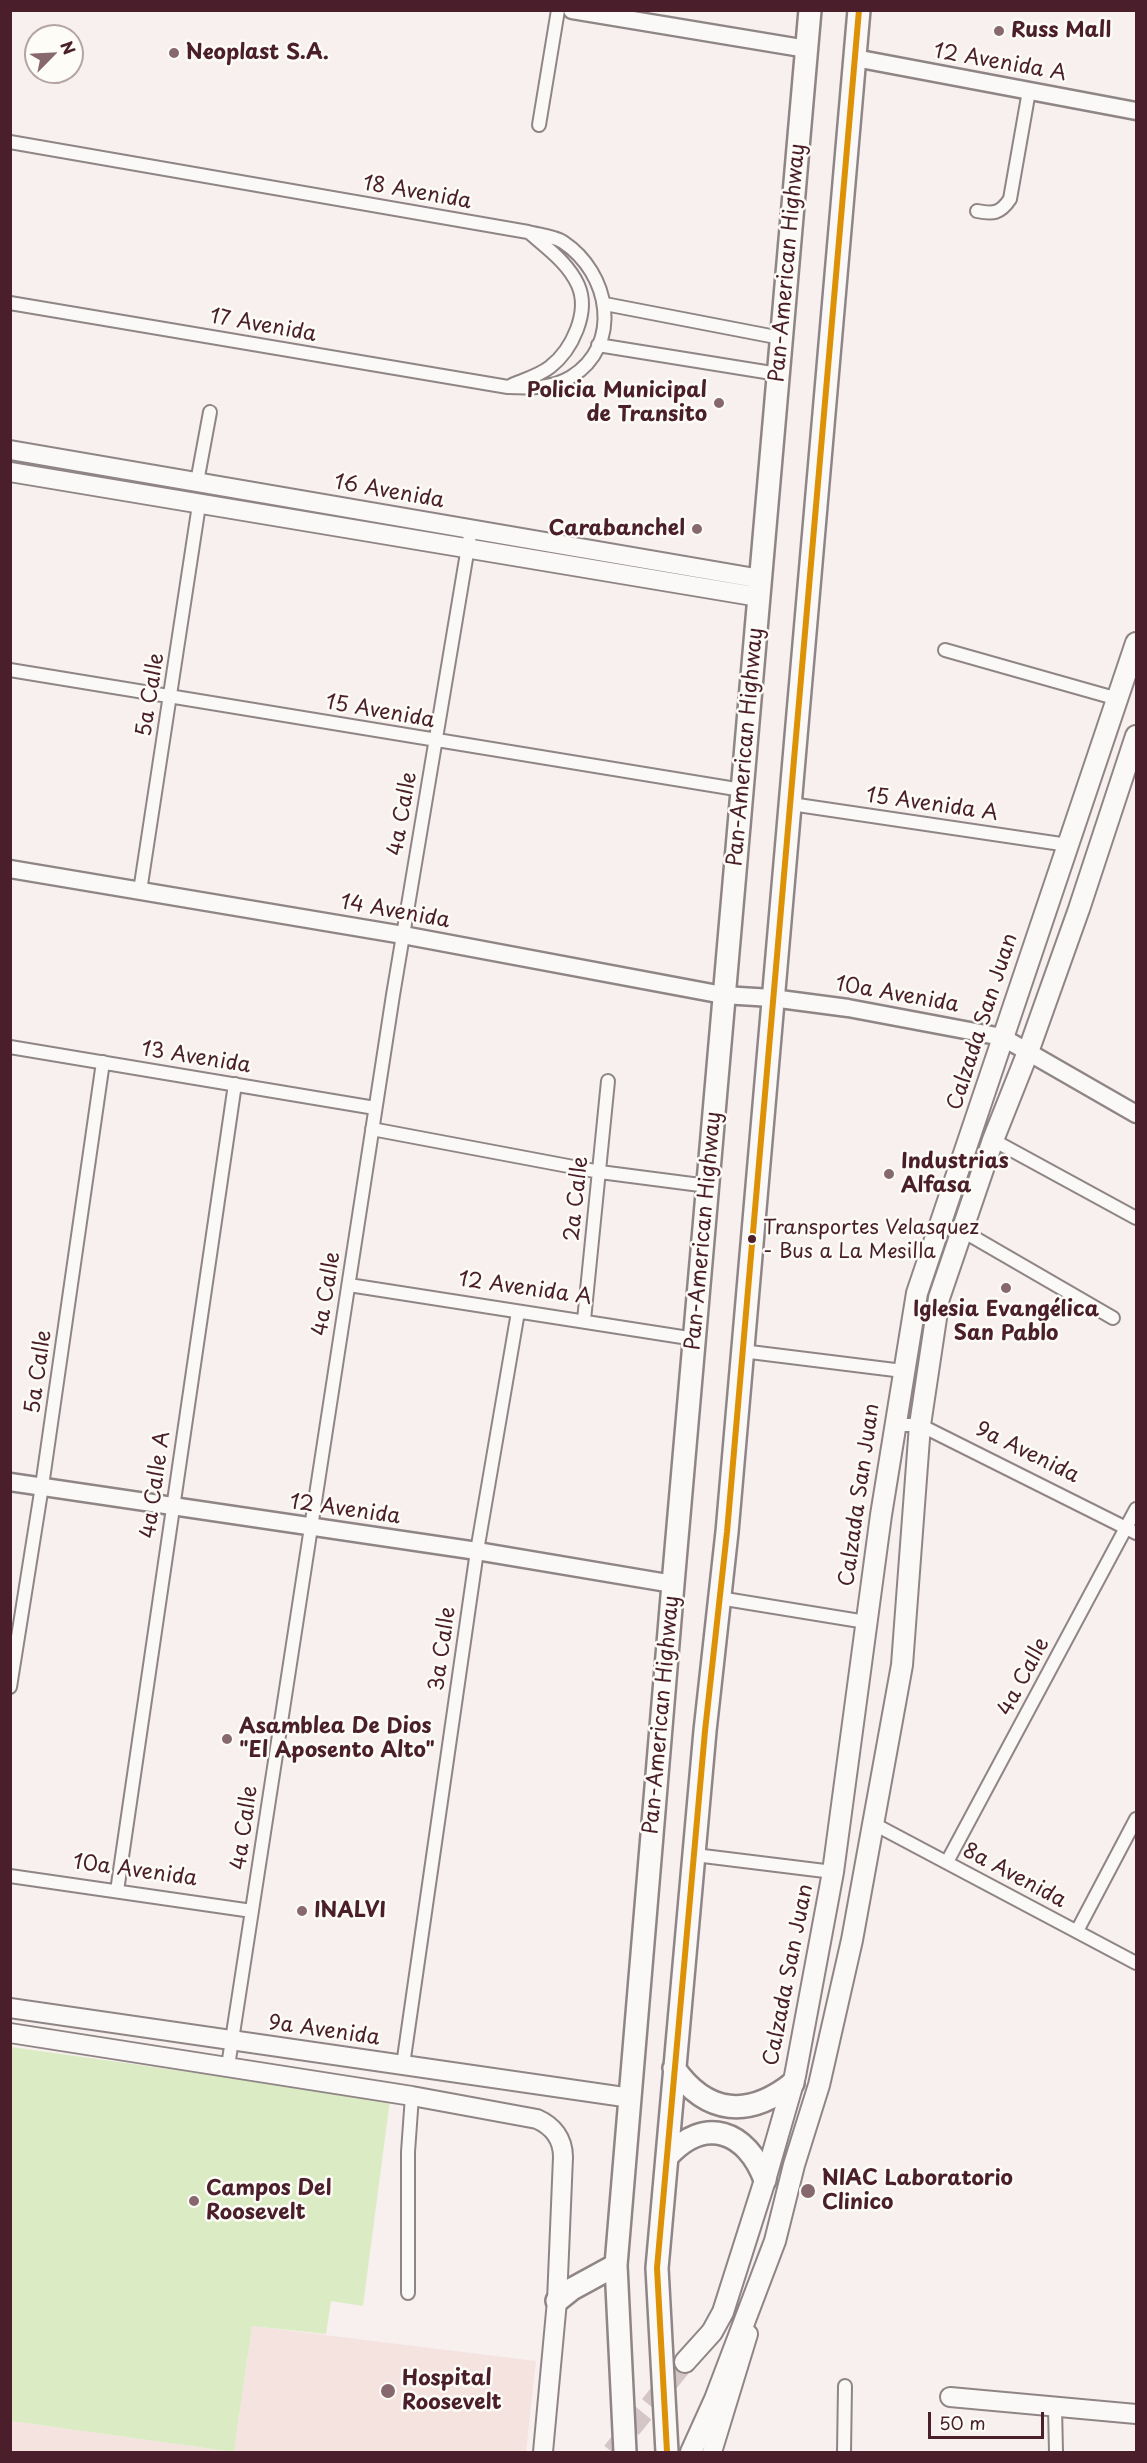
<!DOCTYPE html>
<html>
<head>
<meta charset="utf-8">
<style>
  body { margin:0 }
  #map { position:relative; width:1147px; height:2463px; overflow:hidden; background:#f7f0ee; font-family:"Playpen Sans",sans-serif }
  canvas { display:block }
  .frame { position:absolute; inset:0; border:12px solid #4a1f2b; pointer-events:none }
  .north { position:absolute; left:24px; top:24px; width:60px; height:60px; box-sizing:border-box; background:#fdfcf7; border:2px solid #b5a4a5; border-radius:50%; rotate:66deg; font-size:16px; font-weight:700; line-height:24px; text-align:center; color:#4a1f2b }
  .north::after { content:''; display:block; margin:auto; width:21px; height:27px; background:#87686f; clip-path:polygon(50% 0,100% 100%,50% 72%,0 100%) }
  .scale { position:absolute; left:928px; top:2412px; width:116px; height:27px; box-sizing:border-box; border:3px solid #4a1f2b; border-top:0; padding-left:8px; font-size:18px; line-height:21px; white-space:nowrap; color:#4a1f2b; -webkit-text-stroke:4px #fdfcf7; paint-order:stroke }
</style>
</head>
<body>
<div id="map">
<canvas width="1147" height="2463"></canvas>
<div class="frame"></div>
<div class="north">N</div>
<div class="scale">50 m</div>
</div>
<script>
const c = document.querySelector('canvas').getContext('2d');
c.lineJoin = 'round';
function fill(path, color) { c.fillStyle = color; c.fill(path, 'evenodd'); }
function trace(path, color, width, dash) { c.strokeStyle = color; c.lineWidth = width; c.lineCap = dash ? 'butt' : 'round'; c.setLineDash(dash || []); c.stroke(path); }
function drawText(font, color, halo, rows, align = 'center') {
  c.font = font + ' "Playpen Sans",sans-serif'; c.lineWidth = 5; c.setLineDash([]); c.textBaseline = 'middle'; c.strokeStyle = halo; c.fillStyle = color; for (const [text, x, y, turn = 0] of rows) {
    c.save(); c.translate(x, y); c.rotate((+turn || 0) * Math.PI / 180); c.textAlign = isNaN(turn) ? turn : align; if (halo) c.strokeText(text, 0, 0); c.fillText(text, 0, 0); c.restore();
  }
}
fill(new Path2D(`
  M252 2326 536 2361 526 2452H11V2421L234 2452Z`), '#f5e3e0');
fill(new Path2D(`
  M11 2047 390 2100 363 2306 331 2301 326 2334 252 2326 234 2452 11 2421Z`), '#dbecc4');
trace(new Path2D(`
  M612 2452 685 2362`), '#d4c6c7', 20, [20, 10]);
const minor = new Path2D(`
  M539 125 558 10
  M10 142 528 232C539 235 554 236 563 242 610 273 623 345 571 377 551 389 530 388 508 387L10 303
  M977 211C993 214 1000 214 1010 199L1029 91
  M605 304 781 338
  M598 345 778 374
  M512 385C524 380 540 375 550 367 572 350 590 312 578 285 568 263 548 249 531 234
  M197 482 210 412
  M945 650 1118 699
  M10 670 742 790
  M791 804 1068 845
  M140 891 199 505
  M10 1047 375 1108
  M372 1129 600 1172 708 1186
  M993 1140 1136 1218
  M961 1230 1113 1318
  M349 1285 695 1339
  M584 1320 608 1081
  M742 1351 903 1371
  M895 1425H920L1136 1533
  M719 1598 866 1622
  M10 1687 42 1486 103 1062
  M874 1824 1136 1963
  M695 1855 833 1872
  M947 1862 1136 1509
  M10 1876 252 1911
  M117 1891 235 1084
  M1077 1931 1136 1819
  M403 2065 477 1551 518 1312
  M228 2066 393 995 471 529
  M408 2293V2152L412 2096
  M1055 2407 1056 2452
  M844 2452 845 2386`);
const tertiary = new Path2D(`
  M572 10 807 49
  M855 58 1136 111
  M10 869 403 935 723 995 772 998 848 1008 1002 1037 1136 1114
  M10 1482 477 1551 673 1584`);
const secondary = new Path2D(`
  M10 450 761 579
  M10 472 759 597
  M10 2008 631 2098
  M10 2033 412 2096 537 2119C553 2126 563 2139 563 2157L557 2301 543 2452
  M950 2397 1136 2414
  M712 2452 748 2334`);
const primary = new Path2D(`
  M685 2362 712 2332 723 2312 765 2180 795 2076 833 1872 881 1515 917 1293 1136 643
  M691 2452 715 2399 775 2241 794 2165 819 2085 852 1940 902 1665 920 1425 939 1298 993 1140 1028 1052 1079 909 1136 736`);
const trunk = new Path2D(`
  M674 2068C707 2115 749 2118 793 2083
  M667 2157C705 2115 747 2131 765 2180
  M557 2301 572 2289 616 2265
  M625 2452 616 2265 673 1584 810 10
  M667 2452 657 2268 705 1731 727 1532 859 10`);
trace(minor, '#908586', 16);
trace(tertiary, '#908586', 21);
trace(secondary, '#908586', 22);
trace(primary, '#908586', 24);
trace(trunk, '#908586', 26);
trace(minor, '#faf9f7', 12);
trace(tertiary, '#faf9f7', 16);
trace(secondary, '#faf9f7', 18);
trace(primary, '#faf9f7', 20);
trace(trunk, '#faf9f7', 21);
trace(new Path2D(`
  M667 2452 657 2268 705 1731 727 1532 859 10`), '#dd9206', 6);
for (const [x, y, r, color] of [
  [999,31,6,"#87686f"],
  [174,53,6,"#87686f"],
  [719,403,6,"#87686f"],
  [697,529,6,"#87686f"],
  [889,1174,6,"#87686f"],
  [752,1239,5,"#4a1f2b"],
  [1006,1288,6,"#87686f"],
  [227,1739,6,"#87686f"],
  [302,1911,6,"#87686f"],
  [808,2191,8,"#87686f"],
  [194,2201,6,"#87686f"],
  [388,2391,8,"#87686f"]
]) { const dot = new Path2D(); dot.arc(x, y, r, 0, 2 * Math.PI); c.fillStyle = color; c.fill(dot); trace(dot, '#fdfcf7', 2); }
drawText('20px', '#4a1f2b', '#fdfcf7', [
  ["Transportes Velasquez",763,1228],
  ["- Bus a La Mesilla",763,1252]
], 'left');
drawText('bold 21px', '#4a1f2b', '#fdfcf7', [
  ["Russ Mall",1011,31],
  ["Neoplast S.A.",186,53],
  ["Policia Municipal",707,391,"right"],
  ["de Transito",707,415,"right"],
  ["Carabanchel",685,529,"right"],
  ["Industrias",901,1162],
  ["Alfasa",901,1186],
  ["Iglesia Evangélica",1006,1310,"center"],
  ["San Pablo",1006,1334,"center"],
  ["Asamblea De Dios",239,1727],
  ["\"El Aposento Alto\"",239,1751],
  ["INALVI",314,1911],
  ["NIAC Laboratorio",822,2179],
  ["Clinico",822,2203],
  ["Campos Del",206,2189],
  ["Roosevelt",206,2213],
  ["Hospital",402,2379],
  ["Roosevelt",402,2403]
], 'left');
drawText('21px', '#4a1f2b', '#fdfcf7', [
  ["12 Avenida A",1000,63,10],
  ["18 Avenida",417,193,10],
  ["Pan-American Highway",788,263,-85],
  ["17 Avenida",263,326,10],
  ["16 Avenida",389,492,10],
  ["5a Calle",151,695,-81],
  ["15 Avenida",380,712,10],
  ["Pan-American Highway",746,747,-85],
  ["15 Avenida A",932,805,8],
  ["4a Calle",403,814,-80],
  ["14 Avenida",395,912,10],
  ["10a Avenida",897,995,10],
  ["Calzada San Juan",983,1022,-72],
  ["13 Avenida",196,1058,9],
  ["2a Calle",577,1199,-84],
  ["Pan-American Highway",704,1231,-85],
  ["12 Avenida A",525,1289,8],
  ["4a Calle",327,1294,-81],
  ["5a Calle",39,1372,-82],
  ["9a Avenida",1027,1453,26],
  ["4a Calle A",156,1485,-82],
  ["Calzada San Juan",860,1495,-82],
  ["12 Avenida",345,1510,8],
  ["3a Calle",443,1649,-82],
  ["4a Calle",1024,1677,-62],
  ["Pan-American Highway",662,1715,-85],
  ["4a Calle",245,1828,-82],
  ["10a Avenida",135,1871,8],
  ["8a Avenida",1014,1876,28],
  ["Calzada San Juan",789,1975,-79],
  ["9a Avenida",324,2031,8]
]);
</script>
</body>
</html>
